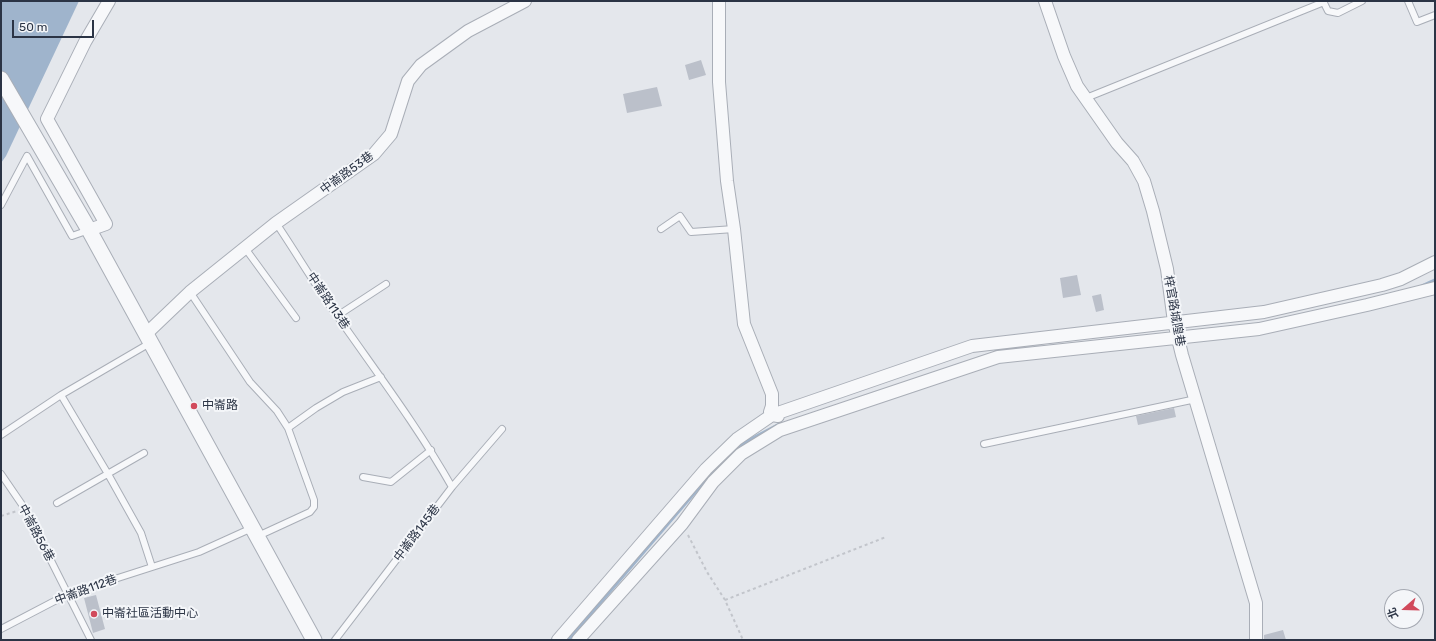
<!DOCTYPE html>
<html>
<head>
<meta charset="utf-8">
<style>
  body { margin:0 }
  #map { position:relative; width:1436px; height:641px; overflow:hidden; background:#e4e7ec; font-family:Rubik,"Noto Sans TC",sans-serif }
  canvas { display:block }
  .frame { position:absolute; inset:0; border:2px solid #2b3445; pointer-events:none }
  .north { position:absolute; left:1384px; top:589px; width:40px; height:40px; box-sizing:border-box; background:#f4f6f9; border:1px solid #a4a8b1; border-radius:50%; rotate:250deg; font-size:11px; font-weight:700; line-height:16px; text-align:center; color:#2b3445 }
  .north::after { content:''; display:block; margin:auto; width:14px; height:18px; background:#d1495b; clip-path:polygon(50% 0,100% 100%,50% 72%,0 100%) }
  .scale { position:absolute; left:12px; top:20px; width:82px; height:18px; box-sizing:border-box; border:2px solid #2b3445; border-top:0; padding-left:5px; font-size:12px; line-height:14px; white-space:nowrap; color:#2b3445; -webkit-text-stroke:3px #f4f6f9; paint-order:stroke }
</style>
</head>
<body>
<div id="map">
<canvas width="1436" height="641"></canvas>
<div class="frame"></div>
<div class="north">北</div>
<div class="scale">50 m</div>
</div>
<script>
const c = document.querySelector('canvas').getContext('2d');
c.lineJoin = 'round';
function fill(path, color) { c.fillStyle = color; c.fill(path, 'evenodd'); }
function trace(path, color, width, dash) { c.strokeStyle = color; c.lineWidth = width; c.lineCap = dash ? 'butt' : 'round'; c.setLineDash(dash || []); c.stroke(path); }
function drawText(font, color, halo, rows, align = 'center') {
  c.font = font + ' Rubik,"Noto Sans TC",sans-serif'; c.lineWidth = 4; c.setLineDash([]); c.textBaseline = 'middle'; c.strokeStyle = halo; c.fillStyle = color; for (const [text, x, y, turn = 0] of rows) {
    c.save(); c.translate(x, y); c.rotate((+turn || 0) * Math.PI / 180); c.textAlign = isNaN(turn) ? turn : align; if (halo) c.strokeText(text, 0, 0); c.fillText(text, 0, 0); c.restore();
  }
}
fill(new Path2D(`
  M1 1H79L6 156 1 163Z`), '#9fb4cc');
trace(new Path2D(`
  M1422 286 1435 280
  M568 640 707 478 738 446 778 425`), '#9fb4cc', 3.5);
fill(new Path2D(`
  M701 60 706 75 689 80 685 65Z
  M657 87 662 106 627 113 623 94Z
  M1077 275 1081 295 1063 298 1060 278Z
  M1101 294 1104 310 1096 312 1092 296Z
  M1174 408 1176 417 1138 425 1136 416Z
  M96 595 105 629 93 633 84 598Z
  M1283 630 1286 640H1264V635Z`), '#bbc0ca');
const service = new Path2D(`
  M1323 1 1328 11 1338 13 1362 1
  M1408 1 1417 22 1435 15
  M1086 98 1324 2
  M1 205 27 156 72 236 89 230
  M276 223C297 254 316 287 338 317 377 373 418 427 452 487
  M661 229 680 216 691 232 734 229
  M245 248 296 318
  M190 292 250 382 277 411 288 428 314 500V507L310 512 258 536
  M337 316 386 284
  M61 395 108 474 141 533 152 567
  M288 428 316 408 343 392 381 377
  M1 435 61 395 150 343
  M984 444 1196 399
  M1 474 25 509 91 640
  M363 477 391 482 431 450
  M57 503 144 453
  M1 629 68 594 199 552 252 528
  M335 640 452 487 502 429`);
const minor = new Path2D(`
  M719 1V82L727 181 734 229 744 324 772 394V406L770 412 772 415 778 416
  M1045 1 1064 56 1077 86 1117 143 1133 161 1144 181 1153 211 1167 269 1174 322 1182 355 1256 603V640
  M89 230 106 224 47 119 85 42 109 1
  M146 334 190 292 276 223 374 154 391 134 408 81 421 65 468 31 525 1
  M558 640 706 469 737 439 772 415 972 346 1264 312 1382 285 1401 279 1435 262
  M578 640 682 524 713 482 741 454 780 430 998 357 1259 329 1367 305 1435 288`);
const tertiary = new Path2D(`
  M1 79 89 230 314 640`);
trace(service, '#a9aeb7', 8);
trace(minor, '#a9aeb7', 14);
trace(tertiary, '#a9aeb7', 17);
trace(new Path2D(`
  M1 516 17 511
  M688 535 707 572 725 600 743 640
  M725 600 886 537`), '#c2c5cb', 2, [3, 3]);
trace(service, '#f7f8fa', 6);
trace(minor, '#f7f8fa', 12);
trace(tertiary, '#f7f8fa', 15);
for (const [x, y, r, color] of [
  [194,406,4,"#d1495b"],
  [94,614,4,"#d1495b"]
]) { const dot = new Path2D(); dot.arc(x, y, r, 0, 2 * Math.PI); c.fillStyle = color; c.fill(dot); trace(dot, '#f4f6f9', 1.5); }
drawText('12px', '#2b3445', '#f4f6f9', [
  ["中崙路53巷",347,173,-36],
  ["中崙路113巷",328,301,56],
  ["梓官路城隍巷",1174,311,80],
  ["中崙路56巷",36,533,62],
  ["中崙路145巷",417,533,-53],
  ["中崙路112巷",86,590,-20]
]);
drawText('12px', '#2b3445', '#f4f6f9', [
  ["中崙路",202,406],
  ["中崙社區活動中心",102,614]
], 'left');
</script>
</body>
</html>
